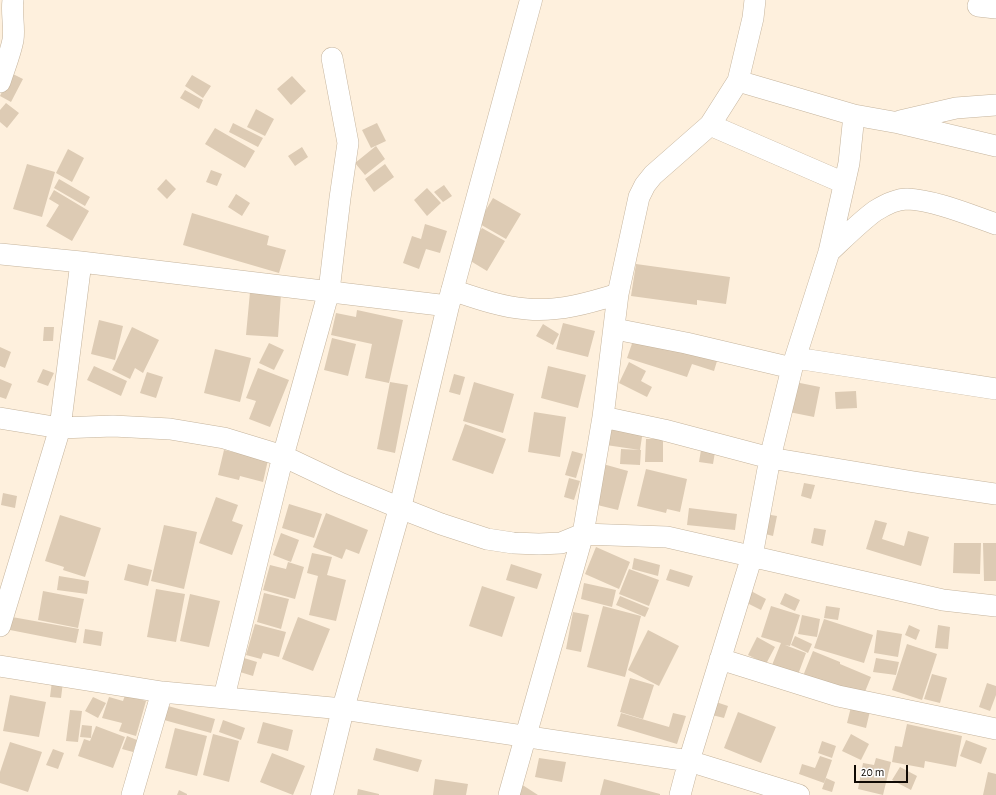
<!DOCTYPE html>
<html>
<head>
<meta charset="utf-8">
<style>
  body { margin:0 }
  #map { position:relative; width:996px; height:795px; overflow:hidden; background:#fef0dd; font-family:"Alegreya Sans",sans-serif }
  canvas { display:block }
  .scale { position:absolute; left:854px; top:765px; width:54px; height:18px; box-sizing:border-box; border:2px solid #100a04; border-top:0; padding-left:5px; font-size:12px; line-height:14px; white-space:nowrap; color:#100a04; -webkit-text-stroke:3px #fff; paint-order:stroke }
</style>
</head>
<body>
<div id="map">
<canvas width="996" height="795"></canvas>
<div class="scale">20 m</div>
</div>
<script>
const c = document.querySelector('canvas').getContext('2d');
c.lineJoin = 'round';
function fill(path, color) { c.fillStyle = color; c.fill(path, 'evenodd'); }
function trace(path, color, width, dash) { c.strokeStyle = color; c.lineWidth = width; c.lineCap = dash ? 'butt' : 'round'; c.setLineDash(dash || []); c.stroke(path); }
fill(new Path2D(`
  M11 73 23 79 11 102 0 96Z
  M192 75 211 86 203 98 185 86Z
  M292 76 306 91 291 105 277 89Z
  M185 90 203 100 199 109 180 98Z
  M6 103 19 113 7 128 0 122V110Z
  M256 109 274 119 265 136 247 127Z
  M233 123 263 138 258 147 229 132Z
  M377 123 386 141 371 148 362 130Z
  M215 128 255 151 245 168 205 144Z
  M376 146 385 159 365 175 355 163Z
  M302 147 308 157 295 166 288 156Z
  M68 149 84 158 72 182 56 173Z
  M27 164 55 172 42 217 13 209Z
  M385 164 394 177 374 192 365 179Z
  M211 170 222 174 217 186 206 182Z
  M59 179 90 197 85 206 54 188Z
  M166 179 176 189 167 199 157 189Z
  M444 185 452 196 443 202 434 192Z
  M427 188 441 203 427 216 414 200Z
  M54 190 89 211 72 241 46 226 59 205 49 199Z
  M236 194 250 203 242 216 228 207Z
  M493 198 521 214 506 239 478 223Z
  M192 213 269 236 267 245 286 250 279 273 183 245Z
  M425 224 447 231 440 253 426 249 419 269 403 263 412 236 421 239Z
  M482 228 505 241 487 271 464 257Z
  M636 264 730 277 726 304 697 300V305L631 296Z
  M250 292 281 294 278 337 246 335Z
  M357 310 403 320 389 383 365 378 372 344 331 335 336 313 356 317Z
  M99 320 123 326 115 360 91 354Z
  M563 323 595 331 588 357 556 349Z
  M543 324 559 334 553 345 536 336Z
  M44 327H54L53 341H43Z
  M132 327 159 340 143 373 135 368 130 379 112 370Z
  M635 335 717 361 714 371 692 364 687 377 627 358Z
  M332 338 356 344 348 376 324 370Z
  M269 343 284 350 274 370 259 363Z
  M0 347 11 352 5 368 0 366Z
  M215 349 251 358 240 402 204 393Z
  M629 362 646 371 641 381 652 387 647 397 619 383Z
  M94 366 127 381 121 396 87 380Z
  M548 366 586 375 578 408 541 398Z
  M258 368 289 380 270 427 249 419 256 401 246 398Z
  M43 369 54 373 48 386 37 382Z
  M147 372 163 377 156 398 140 393Z
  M454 374 465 377 460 395 449 392Z
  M0 379 12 384 6 399 0 397Z
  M390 382 408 385 395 453 377 449Z
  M474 382 514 394 503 433 463 421Z
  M795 382 820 387 814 417 789 412Z
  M856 391 857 408 836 409 835 392Z
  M534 412 566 417 560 457 528 452Z
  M465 424 506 439 493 474 452 460Z
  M609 425 643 430 640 450 606 445Z
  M646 439H663V462H645Z
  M621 449 641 450 640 465 620 464Z
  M224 450 268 460 263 482 240 476 239 480 218 475Z
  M701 450 715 452 713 464 699 462Z
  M572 451 583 454 576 478 565 475Z
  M603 464 628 471 618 510 593 504Z
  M646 469 687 479 680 512 667 509 666 513 637 506Z
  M569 478 580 481 574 500 564 497Z
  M804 483 815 485 811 499 801 496Z
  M3 493 17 496 15 508 1 505Z
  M216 497 238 505 232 521 243 525 232 555 199 543Z
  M289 504 322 514 314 538 282 528Z
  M689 508 737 514 735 530 687 525Z
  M326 513 368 530 359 554 346 549 342 559 313 547Z
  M765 514 777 516 773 536 761 533Z
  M60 515 101 528 85 577 63 570 64 567 45 561Z
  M875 520 887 523 882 539 904 546 908 531 929 537 921 566 866 549Z
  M164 525 197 532 184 589 151 581Z
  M814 528 826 530 823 546 811 543Z
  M281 533 299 540 291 562 273 555Z
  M954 543H981L980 574 953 573Z
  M983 543H996V581H984Z
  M596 547 630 562 619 589 585 574Z
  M312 553 332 557 327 575 346 580 336 621 309 615 318 576 307 573Z
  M634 558 660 565 658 576 632 569Z
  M288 562 304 567 295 599 263 590 270 565 286 569Z
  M128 564 152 570 148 586 124 580Z
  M511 564 542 574 537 589 506 580Z
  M629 569 659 580 649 606 619 594Z
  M670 569 693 576 689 587 666 580Z
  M59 576 89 581 87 594 57 590Z
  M584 583 616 590 612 607 581 599Z
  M482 586 515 597 502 637 469 626Z
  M156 589 185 594 176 642 147 637Z
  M43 591 84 599 78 628 38 620Z
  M751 591 766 599 761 610 745 602Z
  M264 593 289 599 281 629 257 622Z
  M785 593 800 600 795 611 780 604Z
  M190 594 220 601 209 647 180 641Z
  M620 596 649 608 645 617 616 605Z
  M603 606 641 616 625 677 587 667Z
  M771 606 800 615 790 646 785 645 806 653 796 680 770 670 781 643 761 637Z
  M826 606 840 608 838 620 824 618Z
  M573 612 589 615 581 652 566 649Z
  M802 615 820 619 817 637 798 634Z
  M12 617 79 629 76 643 10 630Z
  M298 617 330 629 313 671 282 659Z
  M824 619 873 635 864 663 814 648Z
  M255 624 286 632 279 657 263 653 261 659 246 655Z
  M909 625 920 630 916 640 905 635Z
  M938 625 950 627 948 649 935 648Z
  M85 629 103 632 101 646 83 643Z
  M648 630 679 646 659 686 628 670Z
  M877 630 902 634 898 657 874 653Z
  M795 636 812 644 808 653 791 645Z
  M757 637 775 647 766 664 748 655Z
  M907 644 937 654 922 700 892 690Z
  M813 651 840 662V664L871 677 862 699 803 676Z
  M244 658 257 662 253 676 240 672Z
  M876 658 899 662 896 675 873 672Z
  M932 674 947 678 940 703 924 699Z
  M630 678 654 685 643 719 620 712Z
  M52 681 63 682 61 698 50 697Z
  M987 683 996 686V695L990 711 979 707Z
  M10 695 46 702 39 737 3 731Z
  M125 695 146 701 136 736 119 731 122 723 102 718 109 697 123 701Z
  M93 697 106 703 98 718 85 711Z
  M716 702 728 706 724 718 712 715Z
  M168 706 215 719 211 733 164 720Z
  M851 707 870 711 866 728 847 723Z
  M70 710 82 711 78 742 66 741Z
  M738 712 776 727 761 763 724 748Z
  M621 713 669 727 673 713 686 716 677 744 617 726Z
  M223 720 245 728 241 740 219 732Z
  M263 722 293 730 288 751 257 743Z
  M907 724 962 736 956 767 925 761 924 768 892 762 895 746 902 747Z
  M82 725 92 726 91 738 80 737Z
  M96 726 125 737 113 768 78 756 84 739 90 741Z
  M175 728 207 736 197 776 165 768Z
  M213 734 239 741 229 782 203 775Z
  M851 734 869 744 861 760 842 751Z
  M127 736 137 740 133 752 122 749Z
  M966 740 987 748 981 764 960 756Z
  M822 741 836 746 832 758 818 753Z
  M10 742 42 752 28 792 0 783V772Z
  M376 748 422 760 418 772 373 760Z
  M53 749 64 753 58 769 46 765Z
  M272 753 305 766 293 795 260 782Z
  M820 756 832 760 824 783 799 774 802 764 815 768Z
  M539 758 566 762 562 782 535 777Z
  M876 758 891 762 883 795 858 789 863 763 874 765Z
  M900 767 917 776 911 790 892 780Z
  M988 772 996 774V795H983Z
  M826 778 835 782 832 792 822 789Z
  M435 779 468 784 466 795H433Z
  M604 779 660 794V795H600Z
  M521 784 538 795H514Z
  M358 789 379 794V795H357Z
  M179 790 187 794V795H177Z`), '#ddcbb4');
const minor = new Path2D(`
  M978 6 996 8
  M738 81 854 115 899 123 996 146
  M0 82C4 69 10 55 13 40 15 27 11 13 13 0
  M900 121 956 108 996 105
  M710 125 844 183
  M829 252C843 239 860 222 875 211 883 206 897 199 907 199 934 200 970 215 996 224
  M0 254 81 262 448 306
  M452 290C476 298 501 307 527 309 558 312 589 303 618 294
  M615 329 686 343 792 368
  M796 358 996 389
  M603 417 664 430 770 458 914 482 996 494
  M0 418 60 428 113 426 170 429 224 438 283 456 342 484 400 508 441 524 487 539 513 543 539 544 561 543 583 534 667 537 943 600 996 606
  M0 626 60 428 81 262
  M720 659 838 696 996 729
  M0 666 162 692 343 709 689 761 799 795
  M224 697 283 456 329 291 340 198 348 143 332 58
  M132 795 162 692
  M509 795 583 534 603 417 618 294 639 197 645 185 653 175 710 125 738 81 753 18 755 0
  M680 795 689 761 752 556 770 458 792 368 829 252 849 163 854 115`);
const tertiary = new Path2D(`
  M322 795 343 709 400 508 448 306 531 0`);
trace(minor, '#c5b49d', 22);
trace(tertiary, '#c5b49d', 23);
trace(minor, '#fff', 21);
trace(tertiary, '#fff', 22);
</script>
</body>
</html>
